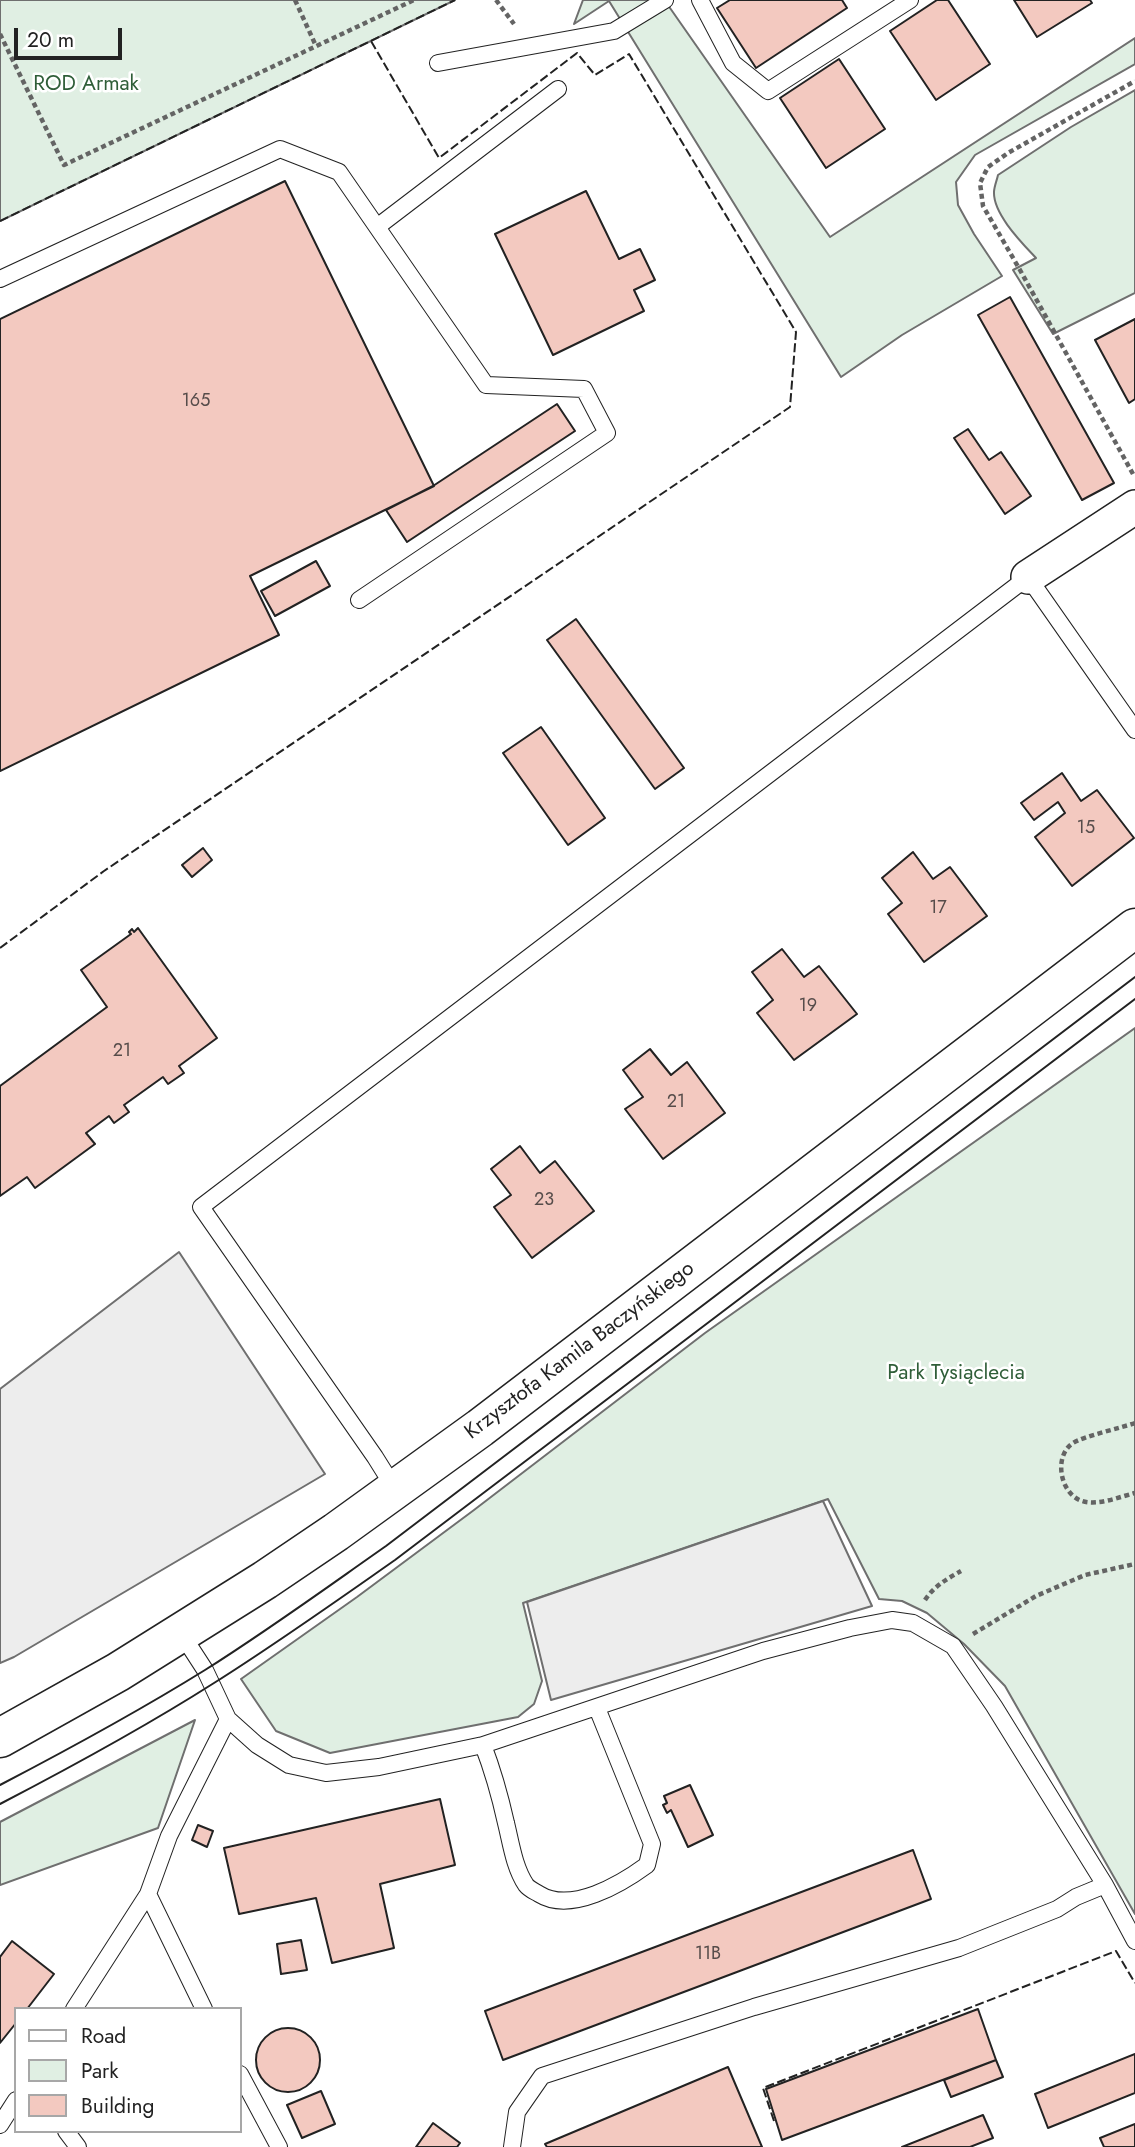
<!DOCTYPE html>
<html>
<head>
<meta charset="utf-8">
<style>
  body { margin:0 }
  #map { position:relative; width:1135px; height:2147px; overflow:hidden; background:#fff; font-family:Jost,sans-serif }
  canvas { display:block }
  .legend { position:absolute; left:14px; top:2007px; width:228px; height:126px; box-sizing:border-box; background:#fff; border:2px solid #a7a7a7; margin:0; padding:9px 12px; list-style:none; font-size:21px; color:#222 }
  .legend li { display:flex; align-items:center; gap:14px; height:35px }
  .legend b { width:35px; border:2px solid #a7a7a7 }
  .scale { position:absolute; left:14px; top:28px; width:108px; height:32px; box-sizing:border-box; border:4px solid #222; border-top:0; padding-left:9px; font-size:21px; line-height:24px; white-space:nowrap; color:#222; -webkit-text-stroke:5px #fff; paint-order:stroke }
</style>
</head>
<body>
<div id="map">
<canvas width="1135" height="2147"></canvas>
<ul class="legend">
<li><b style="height:9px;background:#fff"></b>Road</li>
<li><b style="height:19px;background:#e0efe3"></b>Park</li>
<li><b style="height:19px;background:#f3c9c0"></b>Building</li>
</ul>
<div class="scale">20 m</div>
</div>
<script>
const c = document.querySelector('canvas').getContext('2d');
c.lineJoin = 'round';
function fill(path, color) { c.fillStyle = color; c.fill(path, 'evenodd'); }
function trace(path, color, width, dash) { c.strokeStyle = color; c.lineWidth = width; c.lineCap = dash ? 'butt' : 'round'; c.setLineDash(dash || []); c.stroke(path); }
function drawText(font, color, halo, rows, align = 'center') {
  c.font = font + ' Jost,sans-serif'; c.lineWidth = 5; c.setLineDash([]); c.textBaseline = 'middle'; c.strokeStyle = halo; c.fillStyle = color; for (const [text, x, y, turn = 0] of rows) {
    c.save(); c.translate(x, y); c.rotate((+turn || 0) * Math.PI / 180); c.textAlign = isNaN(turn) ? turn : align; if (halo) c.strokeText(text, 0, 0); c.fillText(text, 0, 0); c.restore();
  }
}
const green = new Path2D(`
  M0 0H455L0 221Z
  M583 0H666L670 8 830 237 1135 38V64L975 155 956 182 958 205 974 234 1002 276 902 335 841 377 609 1 574 24Z
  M1135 90V293L1053 334 1013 270 1036 258C1022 243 993 214 994 192 994 187 997 180 998 175L1071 127Z
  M1135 1028V1914L1005 1686 964 1644 927 1613 902 1601 879 1599 828 1499 523 1603 542 1681 534 1704 518 1717 330 1753 276 1731 241 1679 357 1597 474 1510 705 1333Z
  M195 1720 158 1828 0 1885V1822Z`);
fill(green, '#e0efe3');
trace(green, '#6f6f6f', 2);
const parking = new Path2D(`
  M179 1252 325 1474 14 1657 0 1663V1389Z
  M823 1501 872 1606 551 1700 527 1602Z`);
fill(parking, '#ededed');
trace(parking, '#6f6f6f', 2);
const building = new Path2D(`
  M730 0H842L847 8 756 68 717 8Z
  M937 0H948L990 64 936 100 890 31Z
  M1014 0H1090L1092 3 1037 37Z
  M839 59 885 129 826 168 780 98Z
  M285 181 434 486 250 576 279 635 0 771V319Z
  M586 191 619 259 640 249 655 280 634 290 644 311 553 355 495 234Z
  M1010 297 1114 483 1082 500 978 315Z
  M1135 319V399L1129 403 1095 340Z
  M557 404 575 431 407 542 386 510 433 486Z
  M968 429 989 460 1001 452 1031 496 1005 514 954 438Z
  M316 561 330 586 275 616 261 591Z
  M576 619 684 768 655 789 547 640Z
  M541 727 605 818 568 845 503 753Z
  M1062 773 1081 801 1097 790 1134 838 1072 886 1035 837 1065 813 1058 802 1034 820 1021 803Z
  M203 848 212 860 192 877 182 865Z
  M913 852 933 879 950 867 987 916 924 962 888 914 902 903 882 878Z
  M138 928 217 1038 179 1066 184 1073 168 1084 163 1077 124 1105 129 1112 114 1123 109 1116 86 1133 95 1144 35 1188 27 1177 0 1196V1086L107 1007 81 970 131 934 129 932 132 929 134 932Z
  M782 949 804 977 819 966 857 1014 794 1060 757 1013 773 1000 752 972Z
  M650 1049 671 1075 687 1062 725 1113 663 1159 625 1109 643 1097 623 1070Z
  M520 1146 540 1173 555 1161 594 1211 532 1258 494 1207 511 1195 491 1169Z
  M690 1785 713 1835 688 1847 671 1810 667 1813 663 1805 667 1803 664 1796Z
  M440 1799 455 1865 380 1884 394 1948 332 1963 316 1898 239 1914 224 1848Z
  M198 1825 213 1831 207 1847 192 1840Z
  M913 1850 931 1899 503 2060 485 2011Z
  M301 1940 307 1970 281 1974 277 1944Z
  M12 1941 54 1974 27 2009H16V2023L0 2043V1957Z
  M978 2009 996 2060 782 2140 766 2089Z
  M256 2060a32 32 0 1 1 64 0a32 32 0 1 1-64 0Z
  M1135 2054V2093L1048 2128 1035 2094Z
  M996 2060 1003 2077 951 2097 944 2080Z
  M728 2067 762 2147H547L545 2144Z
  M321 2091 335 2124 302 2138 287 2105Z
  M983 2115 993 2138 970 2147H902Z
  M433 2123 460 2143 457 2147H416Z
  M1135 2124V2147H1104L1100 2138Z`);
fill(building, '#f3c9c0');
trace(building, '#222', 2);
const lane = new Path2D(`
  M700 0 733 63 768 91 910 0
  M438 63 614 31 665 0
  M377 227 558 89
  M0 279 280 149 339 172 486 385 584 389 607 433 359 600
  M395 1489 375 1457 201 1207 1028 577 1135 730
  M181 1633 205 1670 228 1719 257 1745 289 1765 326 1773 379 1767 483 1745 763 1651 850 1628 892 1620 913 1623 953 1646 994 1706 1105 1885 1135 1941
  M483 1745C493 1771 500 1796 506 1823 511 1843 514 1867 526 1885 529 1889 534 1891 539 1894 571 1914 621 1884 647 1865L652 1844 597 1708
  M148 1894 204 2009
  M74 2009 148 1894 169 1836 228 1719
  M240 2074 279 2147
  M0 2125 16 2100
  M66 2131 78 2147
  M512 2147 517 2112 542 2076 754 2007 959 1948 1057 1909 1076 1897 1105 1885`);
const street = new Path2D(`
  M1028 577 1135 507`);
const secondary = new Path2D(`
  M0 1738 118 1672 265 1580 336 1532 480 1428 1135 928`);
trace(lane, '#222', 18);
trace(street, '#222', 36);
trace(secondary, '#222', 41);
trace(new Path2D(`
  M295 0 316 46
  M496 0 514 24
  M0 34 64 165 414 0
  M1133 474 1020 270 983 206 980 183 988 167 1008 153 1135 81
  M1135 1423C1121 1428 1084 1436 1073 1443 1053 1456 1060 1494 1082 1501 1098 1506 1119 1497 1135 1493
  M925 1600C934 1586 947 1579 961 1571
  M973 1634 1036 1596 1085 1575 1135 1564`), '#646464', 4.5, [5, 3.5]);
trace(lane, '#fff', 16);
trace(street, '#fff', 33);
trace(secondary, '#fff', 38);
trace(new Path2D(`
  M0 1785C69 1749 139 1711 205 1670 267 1631 326 1588 386 1546L1135 977
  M0 1804C73 1766 145 1727 214 1683 276 1644 335 1602 395 1560L1135 999`), '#222', 2);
trace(new Path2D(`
  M0 221 455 0
  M0 948 104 871 790 407 796 332 629 54 595 75 577 53 439 158 371 41
  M774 2121 763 2088 1116 1951 1135 1983`), '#222', 2, [9, 3.5]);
drawText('18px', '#564c4a', null, [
  ["165",196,402],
  ["15",1086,829],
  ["17",938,909],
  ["19",808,1007],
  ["21",122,1052],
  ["21",676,1103],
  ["23",544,1201],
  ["11B",708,1955]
]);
drawText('21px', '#2f5e38', '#fff', [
  ["ROD Armak",86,85],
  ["Park Tysiąclecia",956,1374]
]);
drawText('21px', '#222', '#fff', [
  ["Krzysztofa Kamila Baczyńskiego",580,1351,-37]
]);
</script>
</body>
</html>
